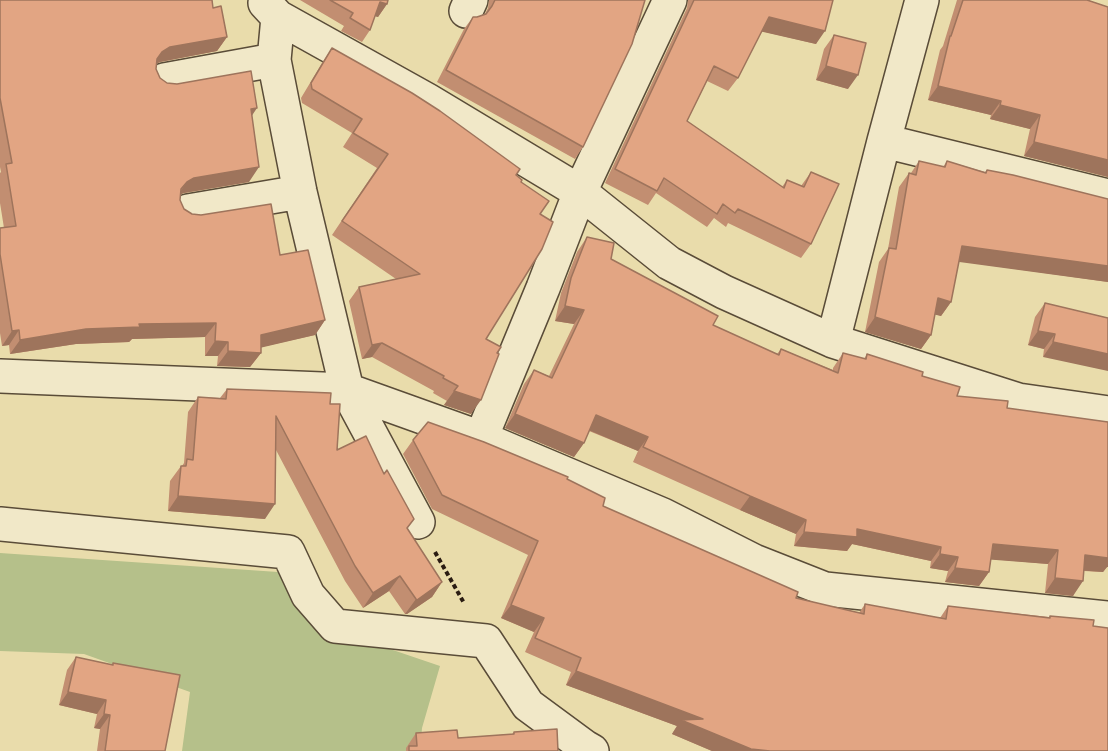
<!DOCTYPE html>
<html>
<head>
<meta charset="utf-8">
<style>
  body { margin:0 }
  canvas { display:block; background:#e9dcab }
</style>
</head>
<body>
<canvas width="1108" height="751"></canvas>
<script>
const c = document.querySelector('canvas').getContext('2d');
c.lineJoin = 'round';
function fill(path, color) { c.fillStyle = color; c.fill(path, 'evenodd'); }
function trace(path, color, width, dash) { c.strokeStyle = color; c.lineWidth = width; c.lineCap = dash ? 'butt' : 'round'; c.setLineDash(dash || []); c.stroke(path); }
fill(new Path2D(`
  M0 553 278 572 334 630 440 666 422 728 420 751H182L190 692 84 654 0 651Z`), '#b5c08a');
const minor = new Path2D(`
  M265 3 278 17 274 60 300 192 347 390 418 522
  M466 11 471 0
  M278 17 427 100 580 192 669 263 724 292 833 341 1018 400 1108 413
  M164 80 274 60
  M884 141 1108 196
  M188 211 300 192
  M833 341 884 141 922 0
  M0 376 347 390 481 438 663 515 754 561 825 589 1108 618
  M481 438 543 288 580 192 670 0
  M0 524 288 552 308 595 335 626 486 641 528 705 585 747 592 751`);
trace(minor, '#5a4c38', 36);
trace(new Path2D(`
  M435 552 464 603`), '#2a1c12', 4, [4.5, 3]);
trace(minor, '#f1e8c8', 33);
fill(new Path2D(`
  M0 0 213 8 227 37 217 51 160 62 156 64V69L160 78 167 83 252 116 249 182 184 193 180 194V200L184 209 192 214 280 255 325 320 315 335 261 347V353L250 367 217 366 218 356H205V337L132 339 129 342 76 344 10 354 9 345 2 346 0 333V228H4L0 203V173L1 172 0 167Z
  M300 0H388L387 4 378 17 375 16 370 30 362 42 341 31 344 26Z
  M489 0H645L583 147 575 159 437 82 464 29 473 17H477L485 14 488 8Z
  M688 0H833L816 44 761 31 738 78 728 91 707 81 687 121 782 187 787 180 801 186 811 172V244L801 258 728 223 726 227 714 218 707 227 656 193 648 205 605 183 687 8Z
  M957 0H1087L1108 7V6V177L1024 156 1030 129 990 119 991 115 928 100 940 50 943 46Z
  M834 35 848 89 816 80 824 49Z
  M332 48 516 175 540 214 486 339 497 353 471 414 444 405 447 401 433 393 434 391 372 357 362 359 349 301 359 287 396 279 332 235 377 168 343 147 352 133 302 103 301 98 322 63Z
  M919 161 943 167 947 161 985 172 987 170 1108 199V282L959 261 951 302 941 316 935 314 931 335 921 349 865 332 879 262 888 249 899 187 909 173H911Z
  M587 237 611 259 713 325 777 354 781 349 833 370V368L843 353 864 359 867 354 922 376 957 396 1007 408 1108 422V567H1107L1103 572 1084 571 1073 596 1045 593 1048 564 991 559 989 572 979 586 945 582 948 571 930 568 931 561 852 544 847 551 794 546 796 534 740 510 633 462 638 451 589 431 584 443 574 457 505 428 524 384 534 370 549 376 574 324 555 321 561 293 577 252Z
  M1045 303 1108 318 1043 357 1044 349 1028 345 1035 317Z
  M227 389 330 404 337 450 384 474 414 519 407 529 442 582 432 597 407 614H405L389 591 363 608 345 581 276 450 265 519 168 511 170 481 181 466H182L184 463 188 412 198 397 220 398Z
  M413 440 567 479 603 506 796 598 859 613 865 604 940 618 948 606 1049 617 1050 616 1093 626 1108 751H712L672 734 677 726 566 685 571 672 525 652 534 632 501 618 528 555 432 509 403 454Z
  M76 657 112 665 113 663 165 751H97L100 729 94 728 97 714 59 705 67 670Z
  M514 732 558 751H406V748L416 733 458 738 512 734Z`), '#c28e71');
fill(new Path2D(`
  M380 2 387 4 378 17 371 15Z
  M769 17 825 31 816 44 759 31Z
  M227 37 217 51 160 62 151 66 162 52 170 47Z
  M826 66 858 75 848 89 816 80Z
  M938 86 1001 101 991 115 928 100Z
  M1000 105 1040 115 1030 129 990 119Z
  M257 108 247 123 251 109Z
  M1034 142 1108 160V177L1024 156Z
  M259 167 249 182 184 193 177 196 187 182 194 178Z
  M962 246 1108 266V282L952 261Z
  M938 298 951 302 941 316 928 313Z
  M565 306 584 310 574 324 555 321Z
  M875 317 931 335 921 349 865 332Z
  M325 320 315 335 251 350 261 335Z
  M216 323 205 337 132 339 129 342 76 344 10 354 20 340 86 329 139 324Z
  M19 330 9 345 2 346 12 331Z
  M1038 331 1055 334 1044 349 1028 345Z
  M215 341 228 342 218 356H205Z
  M1053 342 1108 354V371L1043 357Z
  M382 343 372 357 362 359 372 345Z
  M228 351 261 353 250 367 217 366Z
  M454 391 481 400 471 414 444 405Z
  M515 414 584 443 574 457 505 428Z
  M596 415 648 437 638 451 586 429Z
  M178 496 275 504 265 519 168 511Z
  M750 496 806 520 796 534 740 510Z
  M857 529 941 547 931 561 852 544 847 551 794 546 804 532Z
  M993 544 1058 550 1048 564 983 559Z
  M940 554 958 557 948 571 930 568Z
  M1085 555 1108 558V567H1107L1103 572 1075 570Z
  M955 568 989 572 979 586 945 582Z
  M400 576 389 591 363 608 373 593Z
  M1055 578 1083 581 1073 596 1045 593Z
  M442 582 432 597 407 614H405L416 599Z
  M511 605 544 618 534 632 501 618Z
  M576 671 703 719 770 751H712L672 734 677 726 566 685Z
  M68 692 106 700 97 714 59 705Z
  M104 714 110 715 100 729 94 728Z`), '#9e745c');
const building = new Path2D(`
  M0 0H212L213 8 221 6 227 37 170 47 162 52 157 59 156 69 160 78 167 83 177 84 251 71 257 108 251 109 259 167 194 178 187 182 181 189 180 200 184 209 192 214 201 215 271 204 280 255 308 250 325 320 261 335V353L228 351V342L215 341 216 323 139 324 140 327 86 329 20 340 19 330 12 331 0 254V228L16 226 6 164 12 163 0 98Z
  M330 0H388L387 4 380 2 370 30 350 18 353 13Z
  M495 0H645L632 44 583 147 446 70 473 17H477L486 14 492 6Z
  M694 0H833L825 31 769 17 738 78 714 66 687 121 784 188 787 180 804 187 811 172 839 184 811 244 738 209 735 213 723 204 717 214 664 178 657 191 615 169Z
  M963 0H1087L1108 7V160L1034 142 1040 115 1000 105 1001 101 938 86 950 36H951Z
  M834 35 866 43 858 75 826 66Z
  M332 48 412 93 440 111 520 169 516 175 522 180 521 182 549 201 540 214 553 222 542 249 486 339 501 347 497 353 499 354 481 400 454 391 458 386 443 378 444 376 382 343 372 345 359 287 420 274 342 221 388 154 353 133 362 119 312 89 311 83Z
  M919 161 945 167 947 161 986 173 987 170 1013 175 1108 199V266L962 246 951 302 938 298 931 335 875 317 889 248 896 249 909 173 916 175Z
  M587 237 614 243 611 259 718 316 713 325 779 355 781 349 838 373 843 353 866 359 867 354 923 372 922 376 960 387 957 396 1008 401 1007 408 1108 422V558L1085 555 1083 581 1055 578 1058 550 993 544 989 572 955 568 958 557 940 554 941 547 857 529V537L804 532 806 520 750 496 643 447 648 437 596 415 584 443 515 414 534 370 552 378 584 310 565 306 571 278Z
  M1045 303 1108 318V354L1053 342 1055 334 1038 331Z
  M227 389 331 393 330 404H340L337 450 366 436 384 474 387 470 414 519 407 528 442 582 417 600 416 599 400 576 373 593 355 566 276 416 275 504 178 496 181 466H186L187 459 193 460 198 397 226 399Z
  M428 422 484 442 568 477 567 479 605 498 603 506 798 592 796 598 864 614 865 604 946 619 948 606 1050 618V616L1094 620 1093 626 1108 628V751H770L751 749 681 720 703 719 576 671 581 658 535 638 544 618 511 605 538 541 442 495 413 440Z
  M76 657 113 665V663L180 675 165 751H105L110 715 104 714 106 700 68 692Z
  M557 729 558 751H409V746H417L416 733 457 730 458 738 514 734V732Z`);
fill(building, '#e2a583');
trace(building, '#9e745c', 1.5);
</script>
</body>
</html>
